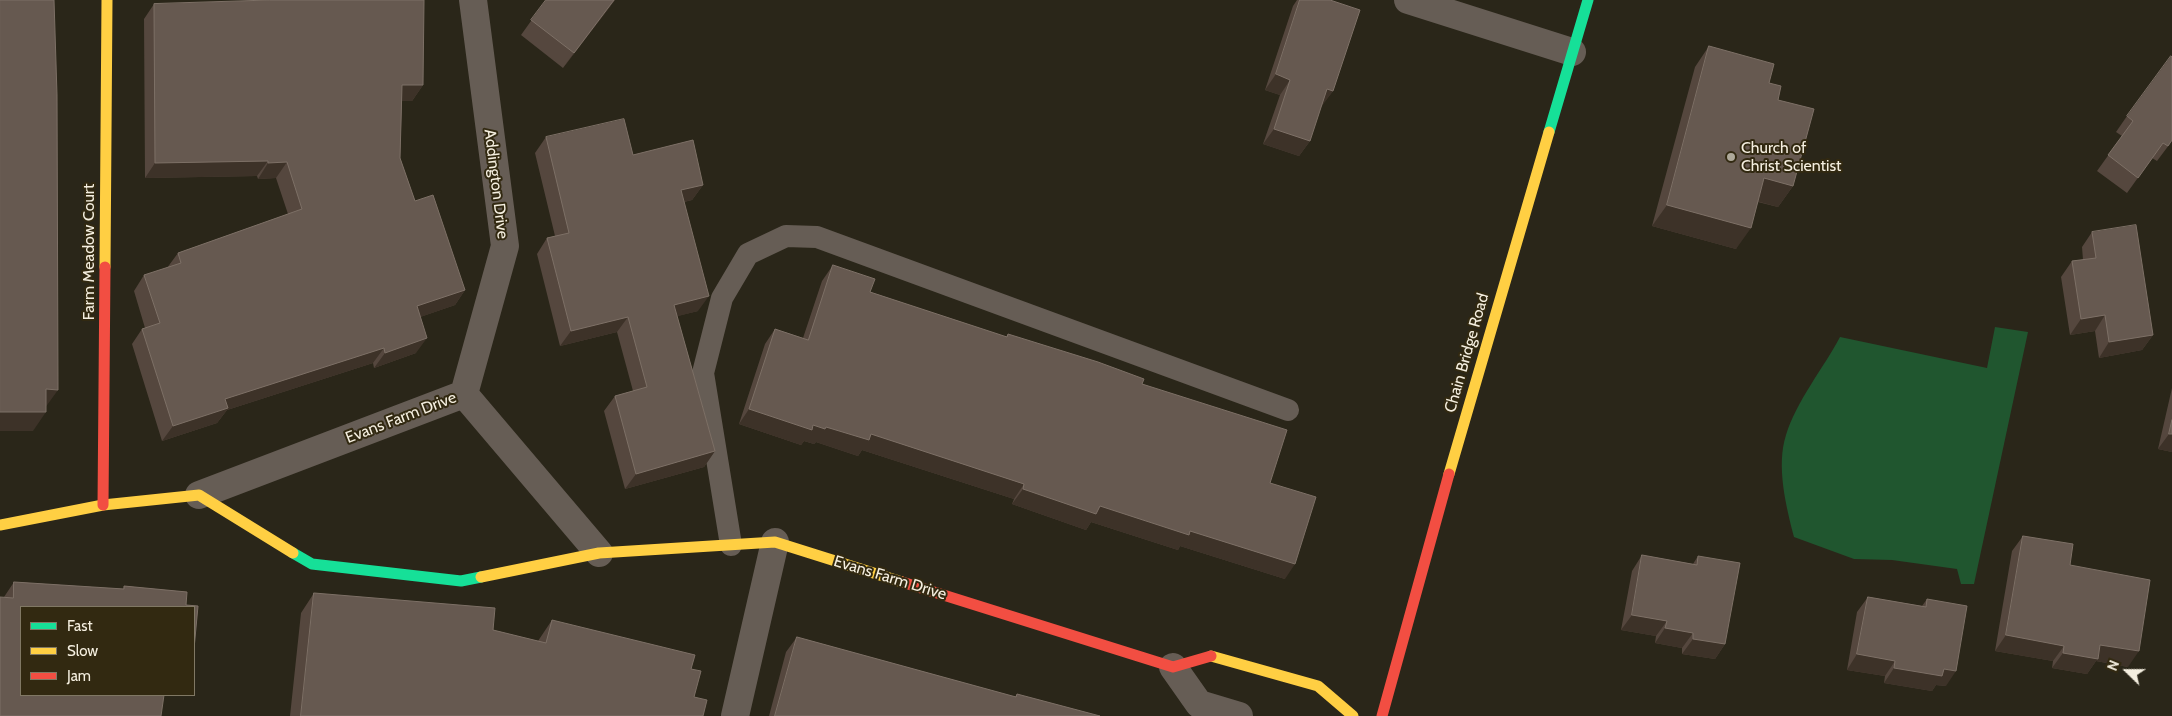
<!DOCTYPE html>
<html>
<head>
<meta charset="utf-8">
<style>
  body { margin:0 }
  #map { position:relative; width:2172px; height:716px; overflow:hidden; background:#2a2619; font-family:Cabin,sans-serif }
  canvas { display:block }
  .legend { position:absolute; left:20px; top:606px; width:175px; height:90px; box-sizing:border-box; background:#322911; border:1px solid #807864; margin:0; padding:6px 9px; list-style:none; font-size:15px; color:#f5efe0 }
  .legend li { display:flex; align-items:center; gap:10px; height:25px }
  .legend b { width:25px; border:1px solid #807864 }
  .north { position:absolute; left:2102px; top:646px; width:50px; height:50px; -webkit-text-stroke:4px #322911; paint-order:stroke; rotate:292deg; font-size:14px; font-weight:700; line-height:20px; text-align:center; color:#f5efe0 }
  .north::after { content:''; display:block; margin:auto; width:18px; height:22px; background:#f5efe0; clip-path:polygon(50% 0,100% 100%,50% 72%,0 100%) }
</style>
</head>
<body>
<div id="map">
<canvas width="2172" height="716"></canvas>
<ul class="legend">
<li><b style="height:6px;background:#16e098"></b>Fast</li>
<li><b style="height:6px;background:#ffcf43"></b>Slow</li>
<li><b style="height:6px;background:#f24e42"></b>Jam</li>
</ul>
<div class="north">N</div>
</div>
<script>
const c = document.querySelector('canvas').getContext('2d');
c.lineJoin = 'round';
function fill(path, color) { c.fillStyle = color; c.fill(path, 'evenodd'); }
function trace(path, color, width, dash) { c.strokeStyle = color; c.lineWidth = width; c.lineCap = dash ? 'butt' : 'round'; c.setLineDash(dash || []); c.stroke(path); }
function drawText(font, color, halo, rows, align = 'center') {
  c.font = font + ' Cabin,sans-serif'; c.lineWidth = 4; c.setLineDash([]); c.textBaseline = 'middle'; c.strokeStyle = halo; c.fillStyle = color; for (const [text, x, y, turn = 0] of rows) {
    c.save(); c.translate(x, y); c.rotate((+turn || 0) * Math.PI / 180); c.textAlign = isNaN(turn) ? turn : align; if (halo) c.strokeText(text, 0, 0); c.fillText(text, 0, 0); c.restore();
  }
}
fill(new Path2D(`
  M1995 327 2028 332 1974 584H1961L1957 569 1892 560 1854 559 1794 537C1786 506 1776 466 1786 435 1797 400 1823 369 1840 337L1987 368Z`), '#20562f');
trace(new Path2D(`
  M731 545 703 373 722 298 748 254 786 236 817 237 1288 410`), '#665d55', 22);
trace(new Path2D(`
  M1408 0 1572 52
  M464 394 505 246 473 0
  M199 495 464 394 599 553
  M1173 667 1199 704 1239 716
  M735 716 775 542`), '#665d55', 28);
trace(new Path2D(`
  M1549 132 1588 0
  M293 553 312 564 461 581 481 577`), '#16e098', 11);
trace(new Path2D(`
  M105 267 107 0
  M1449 474 1549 132
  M0 525 103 505 199 495 293 553
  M481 577 599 553 775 542 902 582
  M1211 656 1318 686 1353 716`), '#ffcf43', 11);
trace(new Path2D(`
  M103 505 105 267
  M902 582 1173 667 1211 656
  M1382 716 1449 474`), '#f24e42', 11);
fill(new Path2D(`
  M546 0H615L563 68 521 35Z
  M1297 0H1330L1333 91 1321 106 1310 141 1299 156 1263 144 1280 95 1265 90 1293 6Z
  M154 4 423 85 412 101H402L400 158 415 201 465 290 455 305 420 317 416 353 374 368 373 363 227 410 217 423 162 441 132 344 142 329 145 328 134 291 144 275 167 268 178 253 288 214 276 178 258 179 257 176 145 178 144 19Z
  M1709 46 1769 83 1778 100 1793 186 1778 207 1758 202 1736 249 1652 226 1695 67Z
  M2127 116 2172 141 2157 161 2152 158 2127 193 2097 171 2122 136 2116 132Z
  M546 137 633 155 703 185 692 200 684 202 698 311 677 316 715 451 704 467 625 489 604 411 615 396 633 391 617 332 560 346 537 254 547 238 555 236 535 153Z
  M2092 232 2153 335 2142 350 2099 358 2095 331 2070 335 2061 277 2072 261 2083 260 2082 247Z
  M833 265 870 292 1006 337 1008 334 1142 384 1270 483 1285 579 1180 546 1178 550 1091 522 1086 530 1012 504 1014 499 862 450 858 456 816 442 814 444 804 441 801 445 739 424 765 344 775 329 803 338 822 281Z
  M2172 388V452L2158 449Z
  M2023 536 2070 565 2128 667 2096 661 2087 674 2052 668 2053 661 1995 651 2012 551Z
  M1642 555 1693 564 1698 556 1725 644 1715 659 1682 654V648L1655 643 1656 636 1621 630 1632 571Z
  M14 582 123 589 124 586 187 592 21 607 4 597Z
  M314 593 493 630 538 641 552 620 691 669 694 697 703 716H290L301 613Z
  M1868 597 1922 606 1927 599 1946 686 1936 685 1932 691 1884 683 1885 676 1847 670 1857 612Z
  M797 637 1015 697 1017 694 1100 716H769L786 652Z`), '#55473e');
fill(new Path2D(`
  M614 0 610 7 563 68 574 53Z
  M1276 74 1290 80 1280 95 1265 90Z
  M402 85H423L412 101H391Z
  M1327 89 1333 91 1322 106 1316 105Z
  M1274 129 1310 141 1299 156 1263 144Z
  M268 161 257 176 145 178 155 163Z
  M287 162 276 178 258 179 268 163Z
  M1764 178 1793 186 1778 207 1749 199Z
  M703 185 692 200 670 205 681 190Z
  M1667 205 1751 228 1736 249 1652 226Z
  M465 290 455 305 406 322 417 306Z
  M709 296 698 311 663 320 674 305Z
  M2105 315 2095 331 2070 335 2081 319Z
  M628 317 617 332 560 346 571 331Z
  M2153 335 2142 350 2099 358 2109 342Z
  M427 338 416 353 374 368 385 353Z
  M384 348 373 363 227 410 217 423 162 441 173 426 225 399Z
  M46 389 58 390 45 408Z
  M749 409 813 425 826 427 871 434 1024 484 1014 499 862 450 858 456 816 442 814 444 804 441 801 445 739 424Z
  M0 412H46L33 431H0Z
  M2169 434H2172V452L2158 449Z
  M715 451 704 467 625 489 636 474Z
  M1023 489 1100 506 1190 531 1295 564 1285 579 1180 546 1178 550 1091 522 1086 530 1012 504Z
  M1632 615 1667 621 1656 636 1621 630Z
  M1665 628 1693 633 1682 648 1655 643Z
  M2006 635 2064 646 2053 661 1995 651Z
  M1693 639 1725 644 1715 659 1682 654Z
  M2100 645 2139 651 2128 667 2096 661 2087 674 2052 668 2063 653Z
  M1857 654 1895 661 1885 676 1847 670Z
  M1894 668 1944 669 1956 671 1946 686 1936 685 1932 691 1884 683Z`), '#3d3228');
const building = new Path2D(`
  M0 0H54L57 95 58 390 46 389V412H0Z
  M270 0H424L423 85H402L400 158 415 201 433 195 465 290 417 306 427 338 385 353 384 348 225 399 228 408 173 426 142 329 160 323 144 275 181 263 178 253 302 209 287 162 268 163V161L155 163 154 4Z
  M546 0H614L574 53 531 20Z
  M1300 0H1330L1360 10 1333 91 1327 89 1310 141 1274 129 1290 80 1276 74Z
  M1709 46 1774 64 1769 83 1781 86 1778 100 1814 109 1793 186 1764 178 1751 228 1667 205Z
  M2171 56 2172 57V140L2168 146 2163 143 2138 178 2108 155 2133 121 2127 116Z
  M624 119 633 155 693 140 703 185 681 190 709 296 674 305 715 451 636 474 615 396 647 387 628 317 571 331 547 238 569 233 546 137Z
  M2136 225 2153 335 2109 342 2105 315 2081 319 2072 261 2096 258 2092 232Z
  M833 265 875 279 870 292 1007 337 1008 334 1098 362 1144 379 1142 384 1287 430 1270 483 1316 497 1295 564 1190 531 1189 535 1100 506 1096 514 1023 489 1024 484 871 434 869 440 826 427 825 429 813 425 812 430 749 409 775 329 808 340Z
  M2172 420V434H2169Z
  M2023 536 2073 544 2070 565 2150 580 2139 651 2100 645 2098 659 2063 653 2064 646 2006 635Z
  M1642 555 1697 565 1698 556 1740 563 1725 644 1693 639V633L1665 628 1667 621 1632 615Z
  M14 582 124 589V586L187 592 186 605 198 606 194 649V607H21V695H164L161 716H0V597L13 598Z
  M314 593 495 608 493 630 546 643 552 620 695 655 691 669 701 671 694 697 707 700 703 716H301Z
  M1868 597 1926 607 1927 599 1967 606 1956 671 1944 669 1942 676 1894 668 1895 661 1857 654Z
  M797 637 1016 697 1017 694 1100 716H775Z`);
fill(building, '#665950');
trace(building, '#7d7066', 1);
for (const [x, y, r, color] of [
  [1731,157,5,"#aea99a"]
]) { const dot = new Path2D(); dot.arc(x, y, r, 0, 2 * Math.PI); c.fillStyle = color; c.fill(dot); trace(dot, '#322911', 2); }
drawText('16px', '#f5efe0', '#322911', [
  ["Church of",1741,148],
  ["Christ Scientist",1741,166]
], 'left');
drawText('16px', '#f5efe0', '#322911', [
  ["Addington Drive",496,184,83],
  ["Farm Meadow Court",89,252,-90],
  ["Chain Bridge Road",1467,353,-74],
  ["Evans Farm Drive",401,418,-21],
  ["Evans Farm Drive",890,578,17]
]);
</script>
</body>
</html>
